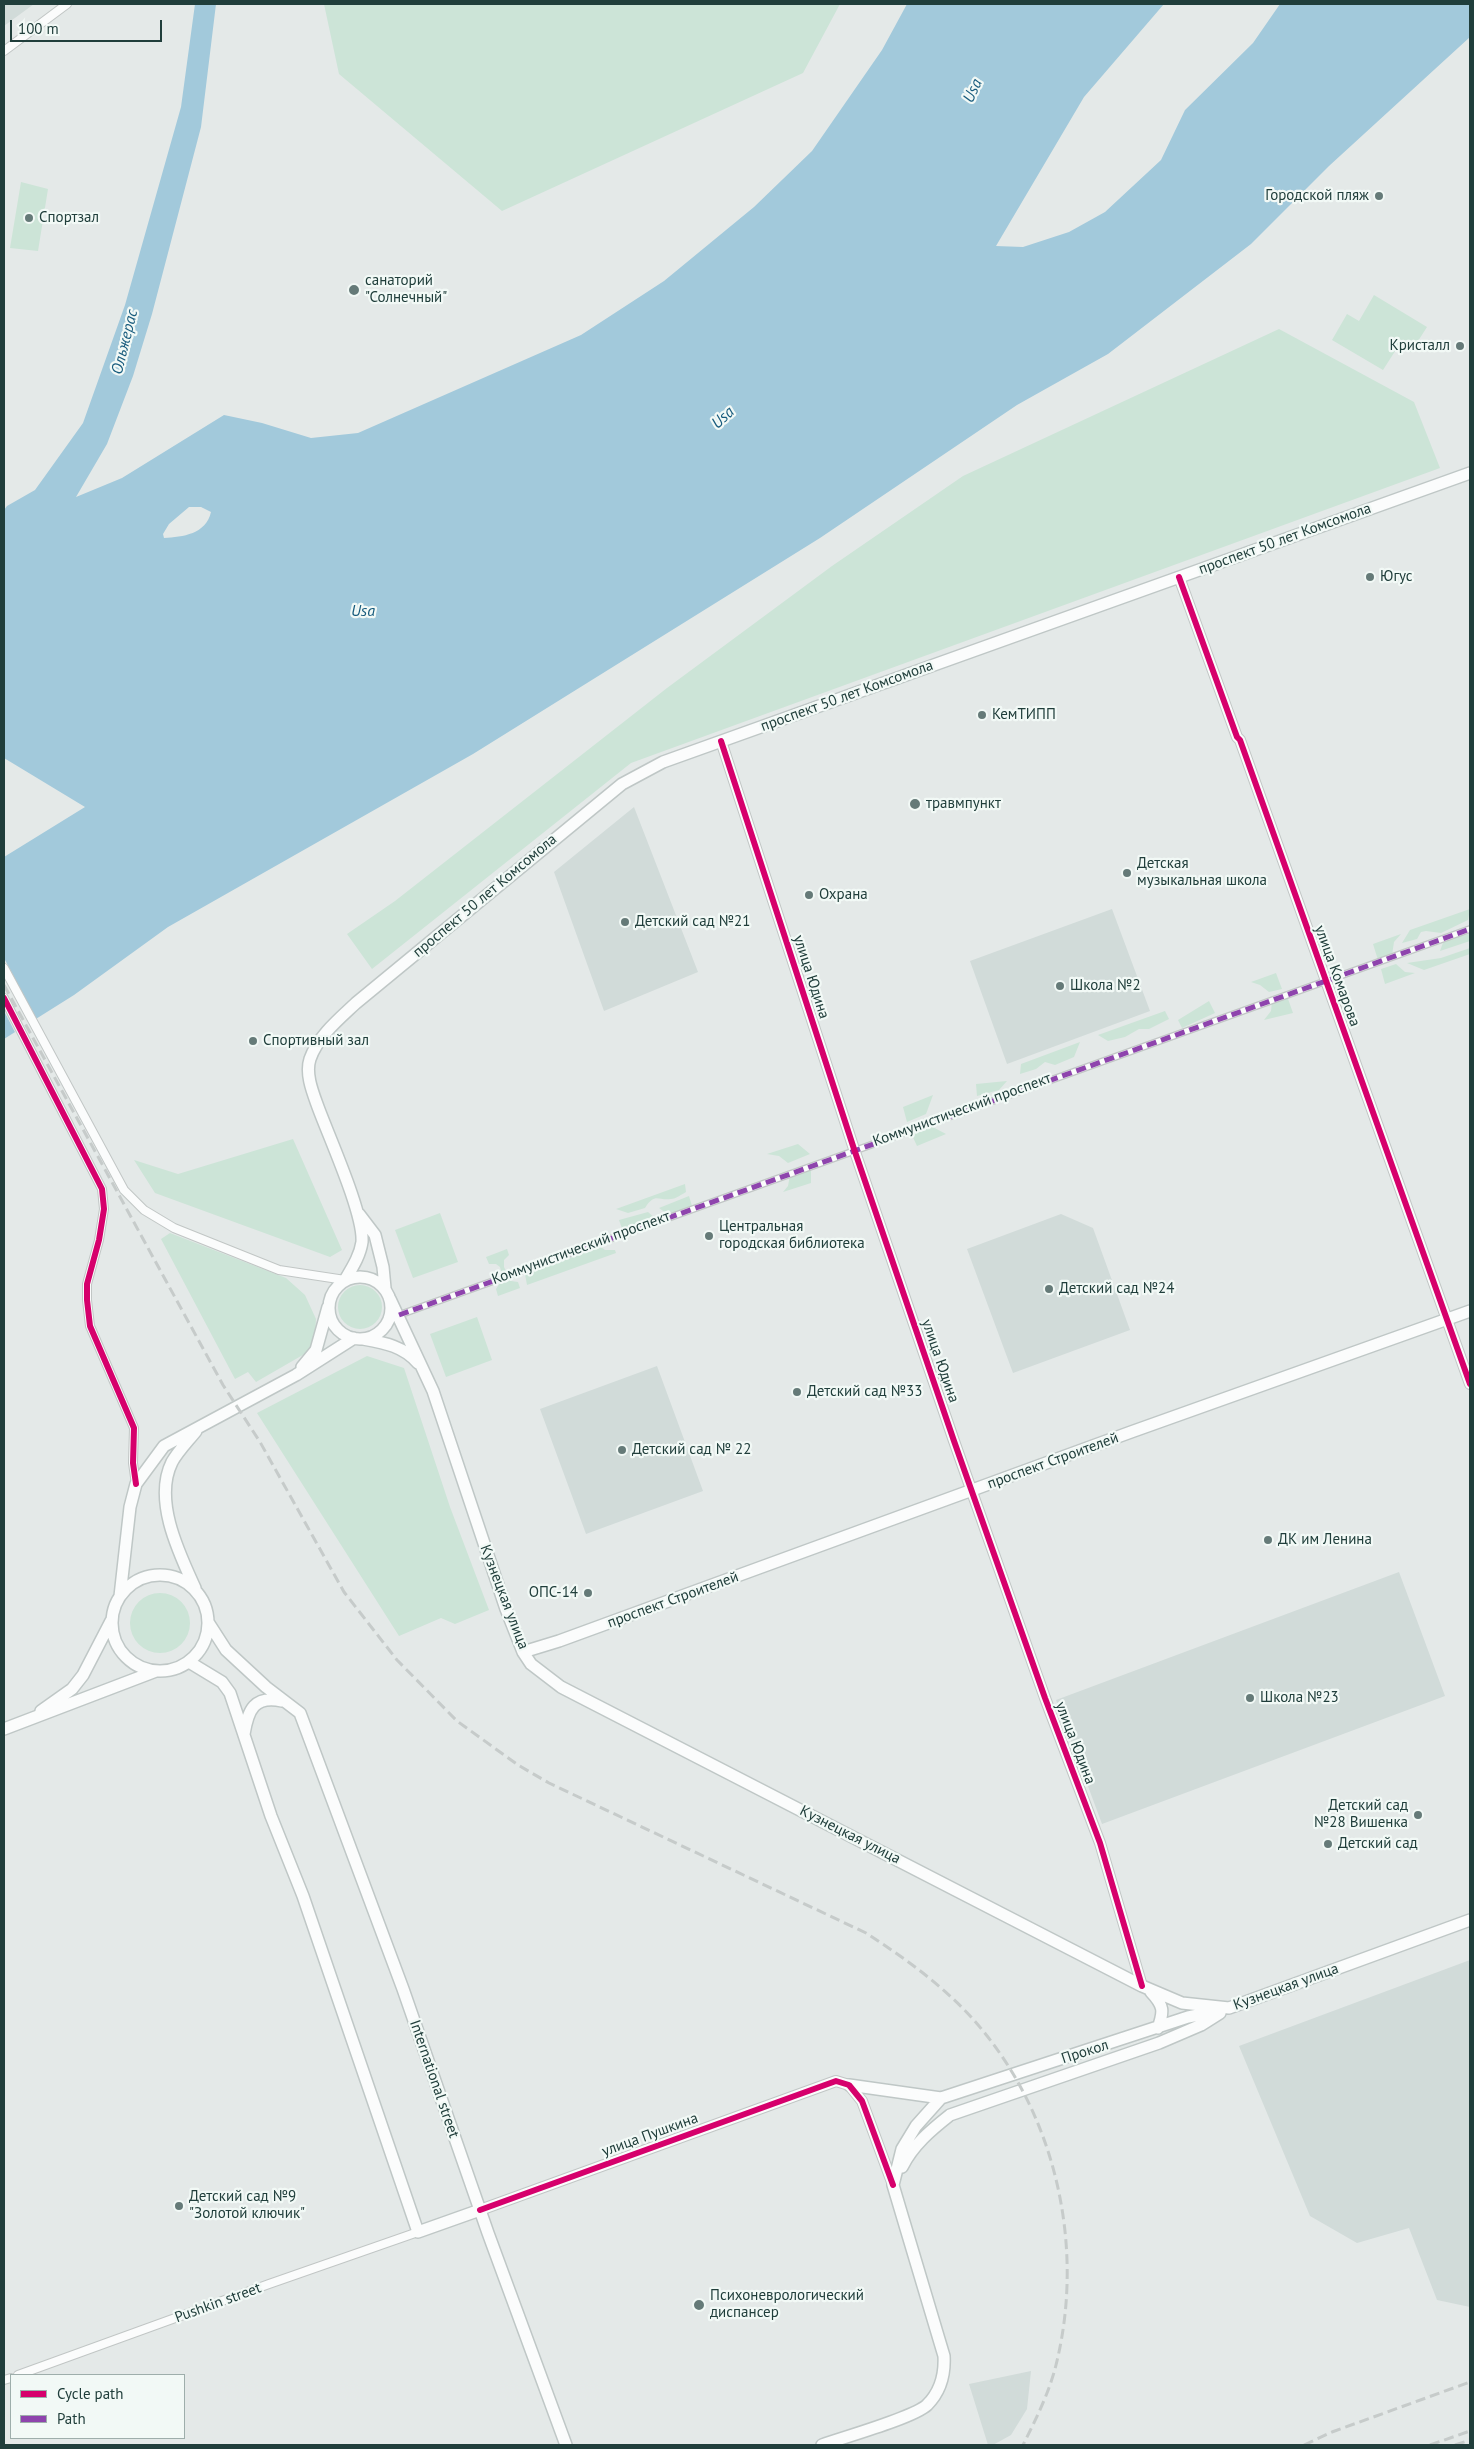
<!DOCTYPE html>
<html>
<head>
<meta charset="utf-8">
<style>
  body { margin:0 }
  #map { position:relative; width:1474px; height:2449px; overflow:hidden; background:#e4e9e8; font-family:"PT Sans",sans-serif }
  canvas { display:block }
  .frame { position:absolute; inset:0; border:5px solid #203e3b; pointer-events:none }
  .legend { position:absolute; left:10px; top:2374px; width:175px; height:65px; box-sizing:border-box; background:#f2f9f6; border:1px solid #9eaeab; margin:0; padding:6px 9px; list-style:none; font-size:15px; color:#203e3b }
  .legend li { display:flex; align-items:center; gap:10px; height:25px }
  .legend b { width:25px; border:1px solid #9eaeab }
  .scale { position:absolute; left:10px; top:20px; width:152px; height:22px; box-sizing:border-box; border:2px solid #203e3b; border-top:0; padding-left:6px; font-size:15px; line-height:18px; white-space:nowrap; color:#203e3b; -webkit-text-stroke:4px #f2f9f6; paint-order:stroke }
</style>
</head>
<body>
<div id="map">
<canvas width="1474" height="2449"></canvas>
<div class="frame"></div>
<ul class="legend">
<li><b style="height:6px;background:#d6006c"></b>Cycle path</li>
<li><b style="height:6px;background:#8e44ad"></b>Path</li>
</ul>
<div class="scale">100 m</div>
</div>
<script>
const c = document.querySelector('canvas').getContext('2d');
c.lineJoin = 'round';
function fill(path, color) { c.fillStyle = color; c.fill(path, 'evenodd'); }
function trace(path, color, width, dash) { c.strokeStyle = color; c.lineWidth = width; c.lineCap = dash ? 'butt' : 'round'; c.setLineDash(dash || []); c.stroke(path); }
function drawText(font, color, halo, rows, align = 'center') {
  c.font = font + ' "PT Sans",sans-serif'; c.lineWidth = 4.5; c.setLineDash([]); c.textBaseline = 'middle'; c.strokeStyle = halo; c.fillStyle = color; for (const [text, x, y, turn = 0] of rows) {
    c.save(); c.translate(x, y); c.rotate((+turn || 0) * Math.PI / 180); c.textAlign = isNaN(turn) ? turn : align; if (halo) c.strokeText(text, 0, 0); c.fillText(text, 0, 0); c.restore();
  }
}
fill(new Path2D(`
  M4 4H34L4 26Z
  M634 807 698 972 604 1011 554 872Z
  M1112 909 1150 1011 1007 1064 970 961Z
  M1061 1214 1093 1228 1130 1330 1013 1373 967 1249Z
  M657 1366 703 1491 586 1534 540 1409Z
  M1399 1572 1445 1696 1102 1824 1056 1700Z
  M1470 1960V2307L1437 2300 1409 2228 1357 2243 1310 2216 1239 2046Z
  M1031 2371 1027 2409 1011 2435 993 2445H988L969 2384Z`), '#d1dbd9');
fill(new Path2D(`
  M324 4H840L803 73 502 211 339 74Z
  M21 182 48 189 38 251 10 248Z
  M1374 295 1427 327 1411 352 1399 345 1383 370 1332 340 1347 314 1359 321Z
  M1279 329 1414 402 1440 468 631 763 372 969 347 934 395 901 667 688 832 566 963 476Z
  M1470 909 1468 920 1441 933 1426 931 1421 932 1417 939 1402 943 1410 930Z
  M1401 934 1394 942 1392 955 1378 960 1373 944Z
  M1469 934 1470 941 1440 951 1444 940Z
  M1470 948V954L1424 970 1407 963 1441 958Z
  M1396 964 1405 972 1415 973 1385 984 1381 969Z
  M1276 973 1282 989 1269 992 1260 985 1251 982Z
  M1287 996 1293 1013 1264 1020 1271 1011 1272 1001Z
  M1209 1001 1215 1013 1182 1028 1178 1020Z
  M1165 1011 1169 1019 1149 1029H1139L1125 1037 1108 1041 1098 1035Z
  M1080 1042 1074 1057 1055 1065 1045 1062 1036 1069 1020 1074 1021 1064Z
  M1007 1081 999 1090 977 1096 976 1084Z
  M933 1095 926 1114 907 1122 903 1107Z
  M929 1125 946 1134 917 1146 910 1131Z
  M293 1139 342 1250 330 1257 155 1193 134 1160 178 1174Z
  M798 1144 810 1154 788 1163 779 1156 767 1154Z
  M811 1167V1183L783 1192 788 1186 790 1175Z
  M685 1184 686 1192C682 1194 676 1199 671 1199 658 1201 655 1192 645 1208L628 1213 616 1209Z
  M689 1196 692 1206 673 1218 659 1208Z
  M648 1212 663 1225 638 1233 624 1234 619 1220Z
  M440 1213 458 1262 413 1278 395 1230Z
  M170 1233 286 1278 305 1295 316 1319 315 1337 308 1352 256 1382 248 1372 235 1379 161 1239Z
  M601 1247 605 1250H615L616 1253 527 1285 525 1274Z
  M507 1249 509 1255 504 1260V1267L511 1281 518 1282 520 1288 498 1296 496 1289 503 1278 500 1267 496 1264H489L486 1257Z
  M338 1307a22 22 0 1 1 44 0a22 22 0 1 1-44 0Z
  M477 1317 492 1360 446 1377 430 1334Z
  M367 1356 404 1368 450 1507 489 1610 455 1624 441 1618 399 1636 257 1413Z
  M130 1623a30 30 0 1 1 60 0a30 30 0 1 1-60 0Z`), '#cce4d7');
fill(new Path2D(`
  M195 4H216L201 127 152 314 133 376 107 444 76 497 122 478 224 415 262 423 311 438 358 433 581 335 664 281 754 207 812 151 882 50 907 4H1164L1084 97 996 246 1023 247 1069 232 1105 212 1161 160 1185 110 1253 43 1280 4H1470V37L1329 166 1251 244 1108 354 1017 405 820 538 473 754 168 927 74 995 4 1039V857L85 807 4 758V510L7 506 35 490 83 423 125 305 181 107ZM189 507H201L211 512C206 534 183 537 164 538L163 534 169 524Z`), '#a2c9db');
fill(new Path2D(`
  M4 958 37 1021 16 1034 4 1011Z`), '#e4e9e8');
const pedestrian = new Path2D(`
  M399 1315 1470 929`);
const minor = new Path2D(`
  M4 51 67 4
  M4 968 124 1190 144 1210 174 1228 279 1270 345 1280
  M4 998 102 1189 104 1209 99 1240 87 1284V1300L90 1326 134 1428 133 1463 136 1484
  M18 2375 269 2284 418 2232
  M4 2380 11 2378`);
const tertiary = new Path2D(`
  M1179 577 1237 737 1240 740 1470 1384
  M721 741 854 1149 954 1441 1045 1698 1100 1843 1142 1986
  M480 2210 836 2081 849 2085 862 2101 893 2185`);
const secondary = new Path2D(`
  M359 1214 375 1235 383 1267 385 1288
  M329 1308a31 31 0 1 1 62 0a31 31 0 1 1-62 0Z
  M345 1280C352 1268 360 1256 362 1242 364 1214 329 1137 318 1107 313 1093 305 1074 310 1059 318 1036 339 1019 356 1003L622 784 663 762 1470 473
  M390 1299 433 1391 506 1609 523 1652 531 1664 561 1687 1142 1986 1182 2003 1229 2008 1470 1920
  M363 1339C385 1343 403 1346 418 1363
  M302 1367 316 1350 328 1307
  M112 1623a48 48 0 1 1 96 0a48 48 0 1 1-96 0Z
  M195 1588C179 1553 153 1500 172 1462 178 1451 189 1440 196 1431
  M120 1596 130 1507 136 1484 164 1446 296 1375 354 1338
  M208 1622 226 1650 266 1687 300 1713 403 1989 488 2233 566 2445
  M523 1652 559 1641 1131 1432 1470 1311
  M189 1662 222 1682 230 1693 271 1816 303 1896 418 2232 480 2210
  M41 1711 72 1689 83 1675 111 1621
  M4 1729 156 1671
  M244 1734C248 1710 254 1695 282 1701
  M1151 1992C1164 2006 1164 2011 1158 2028
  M849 2085 941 2098 1188 2017 1218 2011
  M902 2167C913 2145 931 2130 950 2115L1159 2043 1201 2025 1220 2013
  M822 2445C844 2437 913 2418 927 2405 940 2392 945 2374 944 2356L893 2185 902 2149 916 2126 941 2098`);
trace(pedestrian, '#c1c6c5', 8);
trace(minor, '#c1c6c5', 10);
trace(tertiary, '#c1c6c5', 12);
trace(secondary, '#bfc7c6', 14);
trace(pedestrian, '#fbfcfc', 5.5);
trace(minor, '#fbfcfc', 8);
trace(tertiary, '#fbfcfc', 10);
trace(secondary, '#fbfcfc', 11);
trace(new Path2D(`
  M4 985 223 1385 260 1442 344 1592 397 1660 457 1721 518 1765 549 1783 866 1933C903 1957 941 1984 972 2018 1055 2110 1086 2245 1056 2365 1049 2393 1036 2419 1023 2445
  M1304 2445 1332 2432 1470 2382
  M1430 2445 1470 2431
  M1455 2445 1470 2440`), '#c6cbca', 3, [10, 5]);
trace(new Path2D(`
  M399 1315 1470 929`), '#8e44ad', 5, [10, 5]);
trace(new Path2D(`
  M1179 577 1237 737 1240 740 1470 1384
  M721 741 854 1149 954 1441 1045 1698 1100 1843 1142 1986
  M4 998 102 1189 104 1209 99 1240 87 1284V1300L90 1326 134 1428 133 1463 136 1484
  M480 2210 836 2081 849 2085 862 2101 893 2185`), '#d6006c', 6);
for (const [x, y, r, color] of [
  [1379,196,5,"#657a78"],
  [29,218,5,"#657a78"],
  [354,290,6,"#657a78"],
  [1460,346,5,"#657a78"],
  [1370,577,5,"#657a78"],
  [982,715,5,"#657a78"],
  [915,804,6,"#657a78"],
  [1127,873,5,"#657a78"],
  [809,895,5,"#657a78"],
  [625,922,5,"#657a78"],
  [1060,986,5,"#657a78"],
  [253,1041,5,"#657a78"],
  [709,1236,5,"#657a78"],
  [1049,1289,5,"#657a78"],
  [797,1392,5,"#657a78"],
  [622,1450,5,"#657a78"],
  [1268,1540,5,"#657a78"],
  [588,1593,5,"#657a78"],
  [1250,1698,5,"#657a78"],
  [1418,1815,5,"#657a78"],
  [1328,1844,5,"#657a78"],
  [179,2206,5,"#657a78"],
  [699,2305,6,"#657a78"]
]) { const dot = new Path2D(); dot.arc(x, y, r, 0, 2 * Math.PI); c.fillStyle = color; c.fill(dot); trace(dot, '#f2f9f6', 2); }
drawText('15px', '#203e3b', '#f2f9f6', [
  ["Городской пляж",1369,196,"right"],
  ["Спортзал",39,218],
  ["санаторий",365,281],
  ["\"Солнечный\"",365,298],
  ["Кристалл",1450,346,"right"],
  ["Югус",1380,577],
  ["КемТИПП",992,715],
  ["травмпункт",926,804],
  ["Детская",1137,864],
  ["музыкальная школа",1137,881],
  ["Охрана",819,895],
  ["Детский сад №21",635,922],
  ["Школа №2",1070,986],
  ["Спортивный зал",263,1041],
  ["Центральная",719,1227],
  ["городская библиотека",719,1244],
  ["Детский сад №24",1059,1289],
  ["Детский сад №33",807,1392],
  ["Детский сад № 22",632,1450],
  ["ДК им Ленина",1278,1540],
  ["ОПС-14",578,1593,"right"],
  ["Школа №23",1260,1698],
  ["Детский сад",1408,1806,"right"],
  ["№28 Вишенка",1408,1823,"right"],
  ["Детский сад",1338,1844],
  ["Детский сад №9",189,2197],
  ["\"Золотой ключик\"",189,2214],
  ["Психоневрологический",710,2296],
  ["диспансер",710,2313]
], 'left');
drawText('15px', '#203e3b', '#f2f9f6', [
  ["проспект 50 лет Комсомола",1285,539,-20],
  ["проспект 50 лет Комсомола",847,696,-20],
  ["проспект 50 лет Комсомола",485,896,-40],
  ["улица Комарова",1337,976,70],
  ["улица Юдина",811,977,72],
  ["Коммунистический проспект",962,1110,-20],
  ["Коммунистический проспект",581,1248,-20],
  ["улица Юдина",940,1361,71],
  ["проспект Строителей",1053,1461,-20],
  ["Кузнецкая улица",504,1597,69],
  ["проспект Строителей",673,1600,-20],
  ["улица Юдина",1075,1743,69],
  ["Кузнецкая улица",850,1835,27],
  ["Кузнецкая улица",1286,1987,-20],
  ["Прокол",1085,2052,-18],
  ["International street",434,2079,71],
  ["улица Пушкина",650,2135,-20],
  ["Pushkin street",218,2303,-20]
]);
drawText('italic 16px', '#175b7d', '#f2f9f6', [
  ["Usa",973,91,-66],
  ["Ольжерас",125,342,-76],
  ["Usa",723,418,-42],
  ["Usa",363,611]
]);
</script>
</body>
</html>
